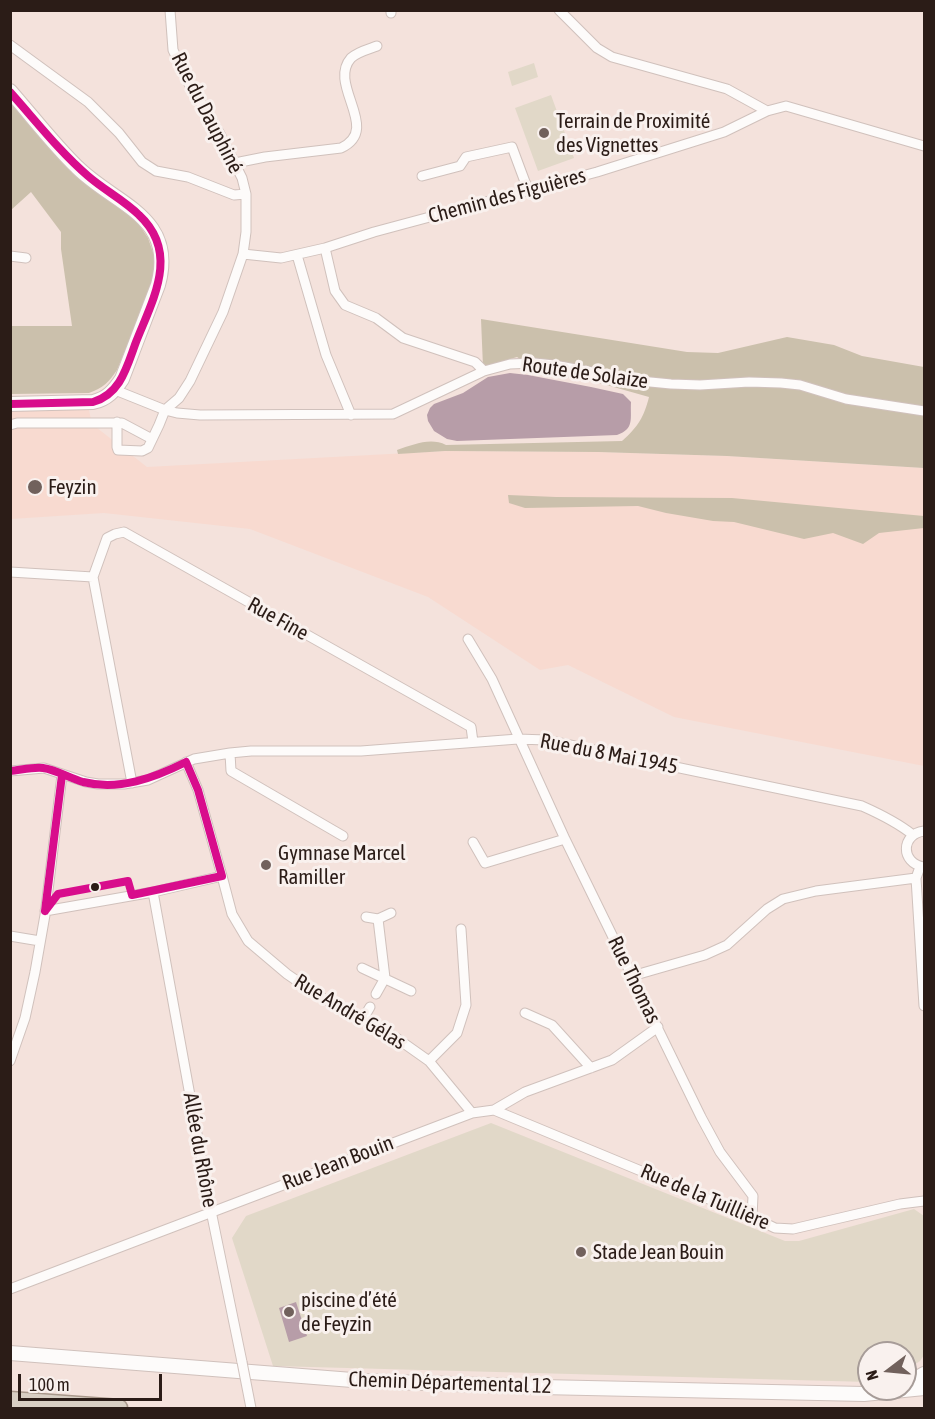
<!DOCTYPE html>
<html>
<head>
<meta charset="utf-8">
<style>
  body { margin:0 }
  #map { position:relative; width:935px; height:1419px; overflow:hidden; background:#f4e2dc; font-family:"Asap Condensed",sans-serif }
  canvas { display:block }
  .frame { position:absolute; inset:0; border:12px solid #2b1c17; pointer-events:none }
  .north { position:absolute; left:857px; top:1341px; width:60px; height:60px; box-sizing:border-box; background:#f9f1ee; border:2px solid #a79c98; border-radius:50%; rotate:254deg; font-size:16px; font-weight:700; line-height:24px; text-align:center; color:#2b1c17 }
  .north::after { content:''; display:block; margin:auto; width:21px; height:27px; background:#71615c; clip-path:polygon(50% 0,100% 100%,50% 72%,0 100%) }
  .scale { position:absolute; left:18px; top:1374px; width:144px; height:27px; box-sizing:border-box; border:3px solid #2b1c17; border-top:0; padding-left:8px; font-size:18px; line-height:21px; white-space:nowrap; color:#2b1c17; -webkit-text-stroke:4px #f9f1ee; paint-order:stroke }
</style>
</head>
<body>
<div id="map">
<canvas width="935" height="1419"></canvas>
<div class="frame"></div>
<div class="north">N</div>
<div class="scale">100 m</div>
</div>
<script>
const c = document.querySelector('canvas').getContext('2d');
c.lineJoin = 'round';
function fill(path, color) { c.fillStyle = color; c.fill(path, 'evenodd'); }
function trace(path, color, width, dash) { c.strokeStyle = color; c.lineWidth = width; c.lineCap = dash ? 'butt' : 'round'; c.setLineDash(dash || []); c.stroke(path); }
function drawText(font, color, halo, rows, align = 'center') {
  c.font = font + ' "Asap Condensed",sans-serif'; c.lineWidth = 6; c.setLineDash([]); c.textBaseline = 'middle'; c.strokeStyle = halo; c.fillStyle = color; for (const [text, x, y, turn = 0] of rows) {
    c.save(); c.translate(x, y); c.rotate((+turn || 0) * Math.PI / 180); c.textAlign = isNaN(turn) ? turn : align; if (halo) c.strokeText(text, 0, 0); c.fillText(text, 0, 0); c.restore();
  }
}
fill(new Path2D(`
  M11 410H89L92 424 147 467 445 451 598 452 727 456 924 468V766L674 717 568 665 540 670 428 597 250 529 104 513 11 519Z`), '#f8dad0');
fill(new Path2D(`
  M534 63 538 77 512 86 508 72Z
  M551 95 574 158 538 171 515 108Z
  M491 1123 785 1241H799L914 1209 924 1216V1355L920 1361 905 1371V1353H869V1382L273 1366 232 1238 246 1216Z`), '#e1d8c8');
fill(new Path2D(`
  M11 99 78 177 134 217 148 238 155 258 154 280 117 370C109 382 103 388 89 393L11 394V326H72L61 249V232L31 192 11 210Z
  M481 319 687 352 718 353 787 337 834 345 862 356 924 367V468L727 456 598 452 445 451 398 454 397 450C413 445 430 437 446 445L622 441C638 427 644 417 649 397L603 384 540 372 517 357 483 367Z
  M508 495 556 497 732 498 924 516V528L879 533 863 544 833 533 804 539 734 522 713 521 666 513 638 506 525 508 509 503Z`), '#cbc0ac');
fill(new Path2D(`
  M510 373 528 375 591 387 623 394 631 402C630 418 635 429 617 435L457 441 447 439 434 431 428 421 427 415 430 408 434 404 463 393 488 377Z
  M296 1302 307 1336 289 1342 279 1308Z`), '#b79da8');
const street = new Path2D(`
  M559 10 597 48 612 57 727 89 767 111
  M391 13V10
  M10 45 88 102 119 133 142 162 156 171 188 177 234 195 246 194
  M235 163 265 157 341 148C382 129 327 85 351 58 357 52 369 49 377 46
  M422 176 460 166 466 157 512 147 528 190
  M325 248 335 291 345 305 376 318 403 338 475 362 484 371
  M243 254 281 258 325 248 374 232 597 172 724 132 767 111 786 106 924 146
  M297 255 326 355 351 415
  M10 256 26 258
  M115 390 165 410 177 413 200 415 393 414 484 371 510 364 534 363 554 365 640 381 671 384 700 385 749 382 781 383 800 385 846 399 924 411
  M117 422V447L118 450 142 451 148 448 159 425 165 410 179 398 190 381 223 312 243 254 246 232V194L242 178 220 134 190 86 173 50 170 10
  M10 425 17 423H122L152 439
  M10 572 93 577
  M93 577 107 538 115 534 124 532 471 727 473 742
  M93 577 132 783
  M468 639 492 679 565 839 701 1117 720 1152 753 1196 752 1217
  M230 753 231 771 343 836
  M10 771 44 768 86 782 98 784H124L148 780 194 759 230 753 251 751H361L518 739 546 740 862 806C880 814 897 822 913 835
  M924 831C901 834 900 863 924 867
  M473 842 485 863 565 839
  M920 867 916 878 924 1006
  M222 876 232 914 248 941 287 974 319 996 395 1037 429 1061 472 1113
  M153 892 211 1211 242 1362
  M45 911 153 892 222 876 198 790 186 762
  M366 917 378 919 385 978 376 994
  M378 919 391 913
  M10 936 40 941
  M362 968 411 991
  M632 976 705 955 727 945 767 909 783 899 816 891 916 878
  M525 1013 552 1025 591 1068
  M363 1019 370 1007
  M10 1061 25 1018 35 972 45 915 62 775
  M429 1061 457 1033 466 1005 461 929
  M494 1110 752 1217 775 1228 793 1229 900 1204 924 1201
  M10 1289 472 1113 494 1110 525 1092 612 1060 658 1027`);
const secondary = new Path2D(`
  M10 91C32 116 54 145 77 167 115 205 177 216 158 285L122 379C114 391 107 399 93 402L10 404
  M10 1353 365 1381 541 1387 864 1394 924 1388
  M905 1385 924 1374`);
const highway = new Path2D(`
  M10 1400 119 1408`);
trace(street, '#d0c1bc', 11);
trace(secondary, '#d0c1bc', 16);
trace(highway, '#a9988b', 19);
trace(street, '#fdfbfa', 9);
trace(secondary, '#fdfbfa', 14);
trace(highway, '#d8cec3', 16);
const streetBridge = new Path2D(`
  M242 1362 251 1408`);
trace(streetBridge, '#d0c1bc', 11, []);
trace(streetBridge, '#fdfbfa', 9);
trace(new Path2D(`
  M10 92C36 121 59 151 88 176 104 190 124 200 139 215 180 253 153 299 136 342 127 366 121 394 93 402L10 404
  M10 771C21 770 32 767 43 768 57 770 69 778 83 782 119 791 154 778 186 762
  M132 895 222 876 198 790 186 762
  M45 911 62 775
  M45 911 58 894 128 881 132 895`), '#d80d8c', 8);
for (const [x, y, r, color] of [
  [544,133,6,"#71615c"],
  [35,487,8,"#71615c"],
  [266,865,6,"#71615c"],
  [95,887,5,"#2b1c17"],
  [581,1252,6,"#71615c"],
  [289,1312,6,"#71615c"]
]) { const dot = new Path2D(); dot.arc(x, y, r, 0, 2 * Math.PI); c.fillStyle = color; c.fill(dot); trace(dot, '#f9f1ee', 2); }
drawText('21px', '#2b1c17', '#f9f1ee', [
  ["Rue du Dauphiné",207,113,63],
  ["Chemin des Figuières",507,196,-15],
  ["Route de Solaize",585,373,8],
  ["Rue Fine",278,619,29],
  ["Rue du 8 Mai 1945",609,754,11],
  ["Rue Thomas",634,980,64],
  ["Rue André Gélas",350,1012,31],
  ["Allée du Rhône",200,1150,80],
  ["Rue Jean Bouin",338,1163,-21],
  ["Rue de la Tuillière",705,1197,23],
  ["Chemin Départemental 12",450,1383,2]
]);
drawText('21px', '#2b1c17', '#f9f1ee', [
  ["Terrain de Proximité",556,121],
  ["des Vignettes",556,145],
  ["Feyzin",48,487],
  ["Gymnase Marcel",278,853],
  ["Ramiller",278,877],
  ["Stade Jean Bouin",593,1252],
  ["piscine d’été",301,1300],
  ["de Feyzin",301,1324]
], 'left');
</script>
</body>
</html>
